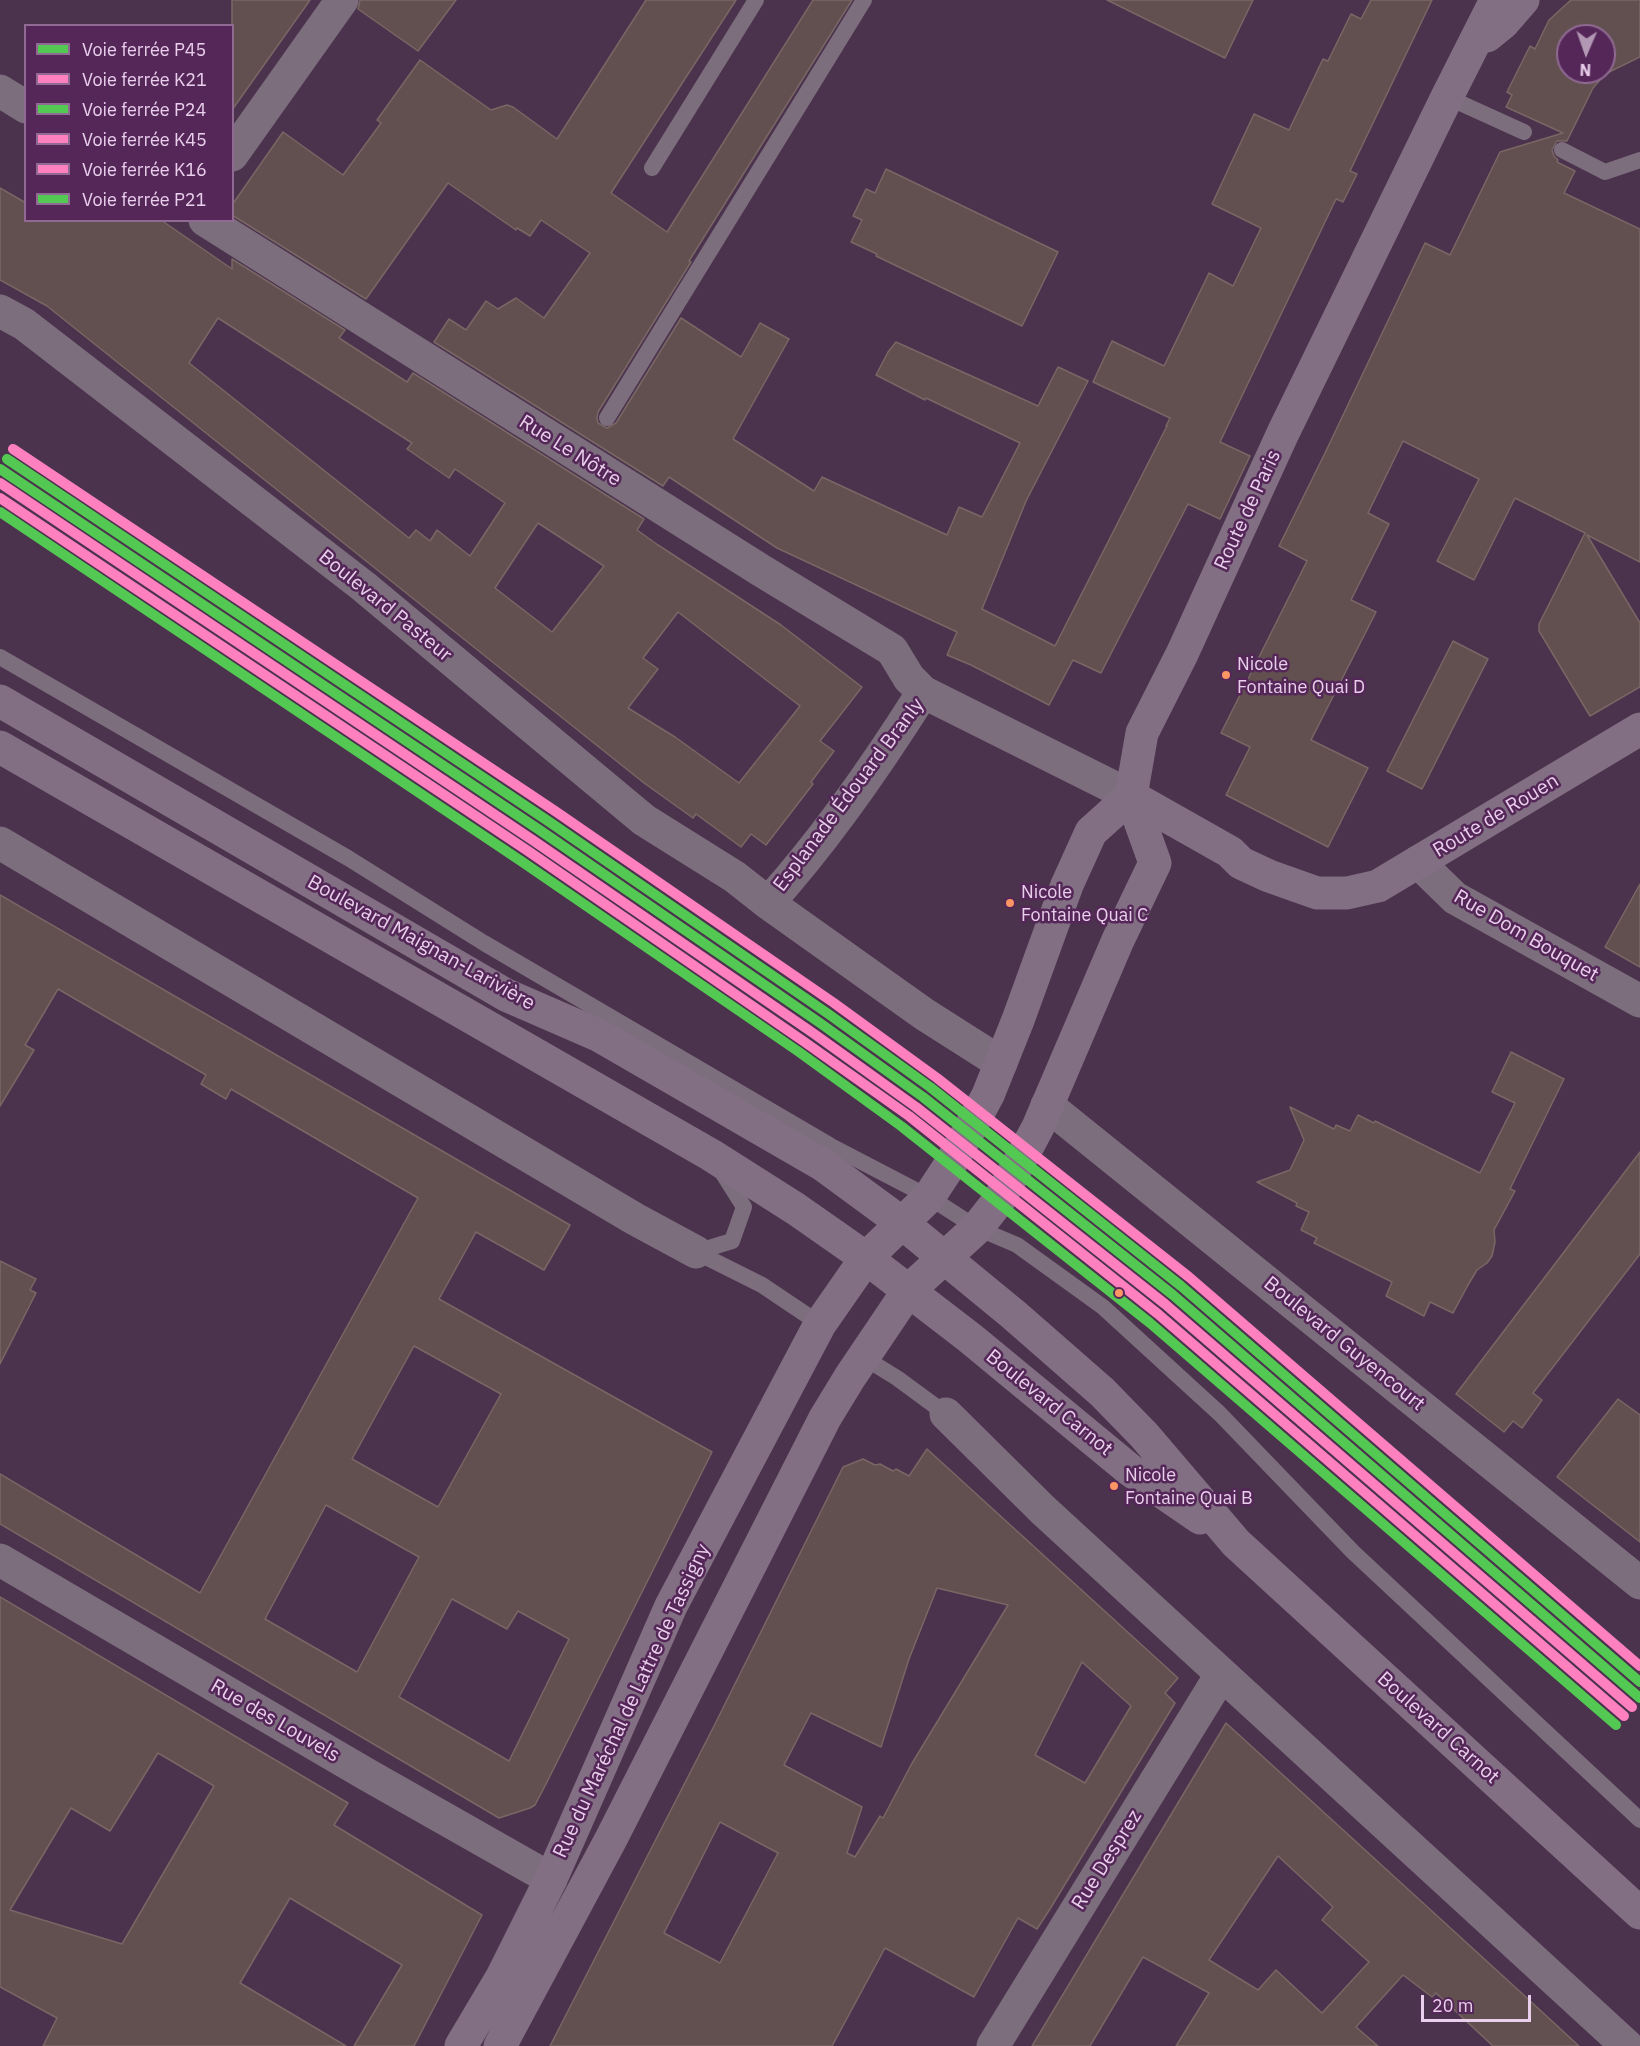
<!DOCTYPE html>
<html>
<head>
<meta charset="utf-8">
<style>
  body { margin:0 }
  #map { position:relative; width:1640px; height:2046px; overflow:hidden; background:#4b324d; font-family:"IBM Plex Sans",sans-serif }
  canvas { display:block }
  .legend { position:absolute; left:24px; top:24px; width:210px; height:198px; box-sizing:border-box; background:#542758; border:2px solid #906a93; margin:0; padding:8px 10px; list-style:none; font-size:18px; color:#eacfec }
  .legend li { display:flex; align-items:center; gap:12px; height:30px }
  .legend b { width:30px; border:2px solid #906a93 }
  .north { position:absolute; left:1556px; top:24px; width:60px; height:60px; box-sizing:border-box; background:#542758; border:2px solid #906a93; border-radius:50%; rotate:182deg; font-size:16px; font-weight:700; line-height:24px; text-align:center; color:#eacfec }
  .north::after { content:''; display:block; margin:auto; width:21px; height:27px; background:#b298b4; clip-path:polygon(50% 0,100% 100%,50% 72%,0 100%) }
  .scale { position:absolute; left:1421px; top:1995px; width:110px; height:27px; box-sizing:border-box; border:3px solid #eacfec; border-top:0; padding-left:8px; font-size:18px; line-height:21px; white-space:nowrap; color:#eacfec; -webkit-text-stroke:4px #542758; paint-order:stroke }
</style>
</head>
<body>
<div id="map">
<canvas width="1640" height="2046"></canvas>
<ul class="legend">
<li><b style="height:8px;background:#53c953"></b>Voie ferrée P45</li>
<li><b style="height:8px;background:#ff80bf"></b>Voie ferrée K21</li>
<li><b style="height:8px;background:#53c953"></b>Voie ferrée P24</li>
<li><b style="height:8px;background:#ff80bf"></b>Voie ferrée K45</li>
<li><b style="height:8px;background:#ff80bf"></b>Voie ferrée K16</li>
<li><b style="height:8px;background:#53c953"></b>Voie ferrée P21</li>
</ul>
<div class="north">N</div>
<div class="scale">20 m</div>
</div>
<script>
const c = document.querySelector('canvas').getContext('2d');
c.lineJoin = 'round';
function fill(path, color) { c.fillStyle = color; c.fill(path, 'evenodd'); }
function trace(path, color, width, dash) { c.strokeStyle = color; c.lineWidth = width; c.lineCap = dash ? 'butt' : 'round'; c.setLineDash(dash || []); c.stroke(path); }
function drawText(font, color, halo, rows, align = 'center') {
  c.font = font + ' "IBM Plex Sans",sans-serif'; c.lineWidth = 5; c.setLineDash([]); c.textBaseline = 'middle'; c.strokeStyle = halo; c.fillStyle = color; for (const [text, x, y, turn = 0] of rows) {
    c.save(); c.translate(x, y); c.rotate((+turn || 0) * Math.PI / 180); c.textAlign = isNaN(turn) ? turn : align; if (halo) c.strokeText(text, 0, 0); c.fillText(text, 0, 0); c.restore();
  }
}
const building = new Path2D(`
  M232 0H310L232 110Z
  M360 0H456L418 51 358 9Z
  M646 0H736L611 193 667 232 813 0H852L689 261 691 262 598 412 597 418 598 423 607 428 616 423 681 318 741 357 760 323 789 339 733 439 814 491 822 477 947 535 959 507 982 517 1020 443 926 398 925 400 876 375 888 352 896 342 1038 406 1058 367 1088 381 1026 501 982 609 1055 646 1167 426H1166L1170 418 1093 382 1112 341 1164 366 1209 273 1233 286 1261 228 1212 204 1254 114 1289 130 1323 59 1328 61 1351 14 1361 19 1371 0H1432L1350 171 1357 174 1343 202 1336 199 1220 442 1250 456 1220 519 1188 504 1101 673 1073 660 1049 705 971 665 947 655 957 632 777 548 669 477 663 486 434 342 449 319 466 330 486 301 498 309 516 298 544 318 590 253 541 220 530 236 517 228 516 230 448 183 366 299 232 215V205L283 132 343 175 381 123 377 120 420 60 491 110 507 105 513 107 557 139Z
  M1107 0H1253L1225 58Z
  M1571 0H1640V57L1605 74 1593 88 1567 141H1557L1552 150 1554 156 1558 160 1557 162 1575 171 1564 193 1640 229V562L1587 535 1640 623V687L1590 716 1539 631V624L1585 533 1515 498 1474 580 1437 561 1479 479 1403 441 1368 513 1389 524 1351 600 1376 612 1311 740 1368 768 1328 847 1226 795 1250 747 1221 733 1307 561 1279 546 1325 453 1425 243 1450 255 1500 152 1563 133 1506 107 1512 95 1507 92 1530 46 1535 49 1549 20ZM1568 36H1604V72H1568Z
  M886 169 1058 252 1022 326 876 256 877 254 851 242 862 220 853 216 866 189 875 193Z
  M0 188 26 203V220H161L232 269V259L345 330 339 338 407 382 413 373 644 519 637 530 658 545 781 625 862 687 820 741 834 751 811 782 813 784 766 845 751 834 741 847 696 814 693 818 644 783 47 306 0 280ZM218 318 412 443 407 449 449 478 455 469 505 503 470 556 437 530 430 541 416 530 409 538 189 363ZM538 523 604 566 552 632 495 588ZM678 612 800 706 739 783 675 737 628 708 658 669 643 658Z
  M1453 641 1488 659 1422 789 1387 771Z
  M1640 884V967L1605 947Z
  M0 895 570 1225 544 1270 476 1232 439 1299 712 1452 547 1782 535 1805 530 1808 499 1818 0 1524V1474L200 1593 418 1198 231 1089 226 1099 201 1084 206 1075 58 989 25 1045 34 1050 0 1106ZM414 1346 501 1394 438 1507 352 1459ZM326 1505 419 1557 357 1672 265 1619ZM452 1599 507 1629 518 1611 569 1639 509 1761 399 1697Z
  M1511 1052 1564 1079 1510 1189 1515 1191 1494 1230 1495 1242 1492 1256 1487 1263 1477 1270 1468 1285 1453 1313 1430 1302 1424 1316 1386 1296 1392 1282 1314 1243 1317 1238 1301 1230 1309 1212 1296 1206 1297 1203 1257 1182 1290 1170 1304 1140 1290 1107 1334 1129 1336 1125 1350 1131 1358 1115 1374 1123 1375 1121 1480 1173 1515 1103 1492 1092Z
  M1640 1152V1254L1533 1393 1542 1400 1522 1428 1513 1421 1504 1432 1456 1394Z
  M0 1261 36 1279 30 1290 36 1293 0 1364Z
  M1618 1399 1640 1415V1542L1557 1477Z
  M927 1449 1178 1678 1165 1693 1175 1703 1050 1909 1037 1929 1018 1918 974 1997 885 1948 832 2046H550L714 1726 843 1467 863 1459 875 1465 880 1464 893 1471 896 1469 909 1476ZM937 1588 1008 1605 911 1765 883 1818 880 1816 855 1857 847 1853 862 1807 784 1765 811 1713 881 1747 909 1659ZM1082 1662 1131 1706 1085 1783 1035 1755ZM720 1822 778 1853 720 1963 664 1933Z
  M0 1597 348 1803 334 1825 482 1915 414 2046H354L402 1965 290 1898 240 1983 346 2046H43L57 2018 0 1987ZM158 1753 214 1786 122 1944 10 1910 71 1808 110 1831Z
  M1226 1723 1515 1987 1579 2046H1493L1436 1993 1432 1997 1403 1975 1356 2027 1378 2046H1176L1209 1993 1143 1957 1090 2046H1032ZM1278 1856 1333 1907 1322 1920 1369 1962 1322 2013 1276 1970 1258 1990 1209 1960Z`);
fill(building, '#625050');
trace(building, '#796765', 1.5);
trace(new Path2D(`
  M1447 97 1524 132
  M1562 150 1605 172 1640 160
  M652 168 756 0
  M607 418 864 0
  M0 657 348 858 484 943 831 1146 929 1197 977 1228 1017 1245 1103 1307 1220 1414 1353 1552 1640 1820
  M696 1252 762 1285 820 1324
  M696 1252 732 1241 744 1207 720 1169
  M863 1357 897 1378 946 1414`), '#7d6e7e', 16);
trace(new Path2D(`
  M0 91 26 107
  M232 155 342 0
  M205 220 762 571 892 650 909 678 923 692 1131 796
  M0 311 24 324 363 586 644 820 735 877 768 903 924 1014 1001 1063
  M0 843 635 1219 696 1252
  M1418 862 1455 898 1640 1001
  M768 903C826 839 877 765 923 692
  M1047 1105 1640 1583
  M946 1414 1043 1510 1627 2046
  M0 1560 366 1774 551 1879
  M993 2046 1221 1675`), '#7d6e7e', 33);
trace(new Path2D(`
  M1487 36 1503 23 1523 0
  M0 701 506 995 598 1035 823 1165 902 1223 1014 1315 1102 1392 1144 1435 1236 1543 1640 1913
  M0 747 711 1155 796 1209 866 1258 970 1338 1130 1470 1200 1518
  M1131 796 1230 852 1241 863 1269 876 1317 893H1347L1378 886 1640 729
  M461 2046 502 1977 551 1879 671 1606 820 1324 866 1258 929 1197 950 1165 988 1095 1018 1020 1067 885 1091 832 1131 796 1142 733 1182 654 1283 433 1447 97 1496 0
  M500 2046 611 1839 825 1418 850 1377 908 1291 977 1228 999 1200 1038 1127 1118 940 1155 863 1131 796`), '#826f83', 33);
trace(new Path2D(`
  M0 469 541 831 820 1023 923 1097 1173 1295 1640 1698`), '#53c953', 10);
trace(new Path2D(`
  M0 483 534 841 813 1033 916 1107 1165 1304 1632 1707`), '#ff80bf', 10);
trace(new Path2D(`
  M7 459 548 821 827 1013 930 1087 1181 1286 1640 1682`), '#53c953', 10);
trace(new Path2D(`
  M0 498 528 851 806 1043 909 1116 1158 1314 1624 1716`), '#ff80bf', 10);
trace(new Path2D(`
  M13 449 555 811 834 1003 937 1078 1189 1277 1640 1666`), '#ff80bf', 10);
trace(new Path2D(`
  M0 512 521 861 799 1052 901 1126 1150 1323 1616 1725`), '#53c953', 10);
for (const [x, y, r, color] of [
  [1226,675,5,"#fb9564"],
  [1010,903,5,"#fb9564"],
  [1119,1293,5,"#fb9564"],
  [1114,1486,5,"#fb9564"]
]) { const dot = new Path2D(); dot.arc(x, y, r, 0, 2 * Math.PI); c.fillStyle = color; c.fill(dot); trace(dot, '#542758', 2); }
drawText('18px', '#eacfec', '#542758', [
  ["Nicole",1237,665],
  ["Fontaine Quai D",1237,688],
  ["Nicole",1021,893],
  ["Fontaine Quai C",1021,916],
  ["Nicole",1125,1476],
  ["Fontaine Quai B",1125,1499]
], 'left');
drawText('20px', '#eacfec', '#542758', [
  ["Rue Le Nôtre",570,451,32],
  ["Route de Paris",1248,510,-65],
  ["Boulevard Pasteur",385,606,39],
  ["Esplanade Édouard Branly",849,795,-53],
  ["Route de Rouen",1496,816,-31],
  ["Rue Dom Bouquet",1526,936,30],
  ["Boulevard Maignan-Larivière",421,943,29],
  ["Boulevard Guyencourt",1344,1344,39],
  ["Boulevard Carnot",1049,1403,39],
  ["Rue du Maréchal de Lattre de Tassigny",632,1701,-65],
  ["Rue des Louvels",275,1721,30],
  ["Boulevard Carnot",1438,1728,42],
  ["Rue Desprez",1107,1860,-58]
]);
</script>
</body>
</html>
